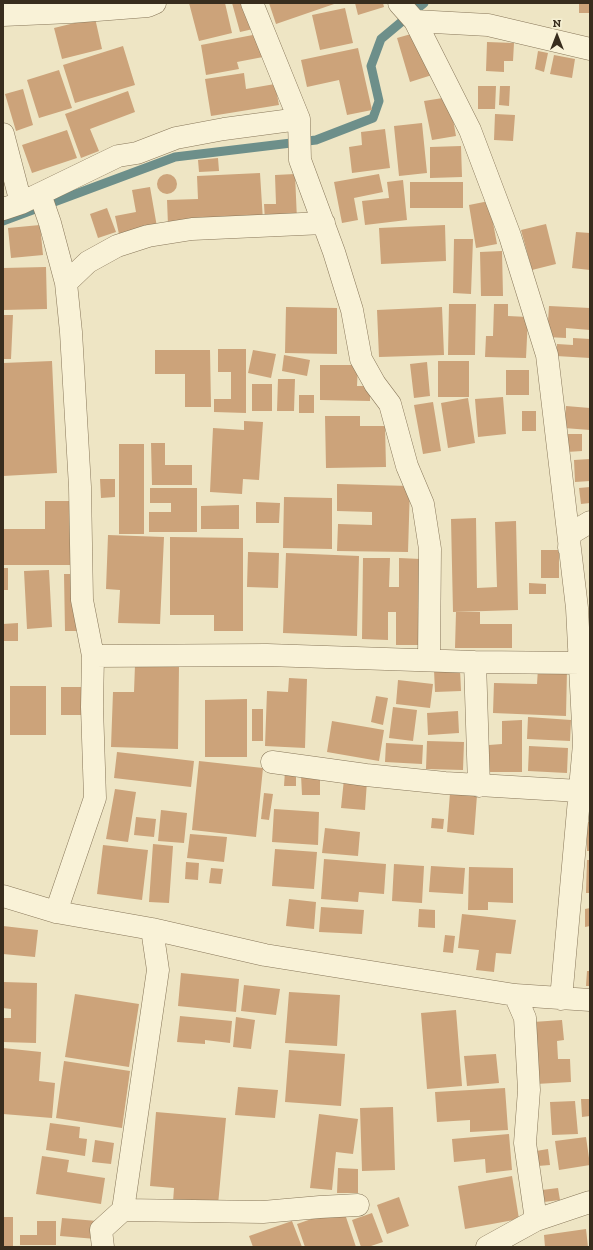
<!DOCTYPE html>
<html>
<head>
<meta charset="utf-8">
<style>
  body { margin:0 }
  #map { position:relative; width:593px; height:1250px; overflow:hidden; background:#eee5c4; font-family:"Zilla Slab",serif }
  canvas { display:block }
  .frame { position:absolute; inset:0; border:4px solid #382d1e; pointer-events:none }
  .north { position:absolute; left:537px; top:16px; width:40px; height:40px; -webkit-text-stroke:3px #f5efd3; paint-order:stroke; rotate:0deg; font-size:11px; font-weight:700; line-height:16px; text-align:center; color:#382d1e }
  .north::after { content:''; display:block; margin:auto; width:14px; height:18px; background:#382d1e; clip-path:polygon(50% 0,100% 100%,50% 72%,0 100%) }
</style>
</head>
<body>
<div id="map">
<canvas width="593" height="1250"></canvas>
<div class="frame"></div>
<div class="north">N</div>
</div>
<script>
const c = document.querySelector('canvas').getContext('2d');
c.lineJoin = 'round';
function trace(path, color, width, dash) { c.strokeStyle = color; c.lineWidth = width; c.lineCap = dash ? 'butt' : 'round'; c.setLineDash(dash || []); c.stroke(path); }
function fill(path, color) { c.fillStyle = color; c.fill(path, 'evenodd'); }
trace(new Path2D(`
  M3 221 175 157 316 140 373 118 379 101 371 66 381 39 424 3`), '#6d8f8a', 9);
fill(new Path2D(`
  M189 3H225L232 33 199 41Z
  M232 3H246L253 29 240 32Z
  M269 3H337L276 24Z
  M355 3H383L384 7 358 15Z
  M579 3H590V13H579Z
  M345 8 353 43 320 50 312 15Z
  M95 18 102 49 62 59 54 28Z
  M418 32 432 75 410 82 397 38Z
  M258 34 263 57 237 62 239 69 206 75 201 45Z
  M487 42 514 43 513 61H504V72L486 71Z
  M123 46 135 85 75 103 63 65Z
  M358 48 372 110 347 115 339 80 307 87 301 60Z
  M538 51 548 53 544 72 535 69Z
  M554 55 575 59 572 78 550 74Z
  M59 70 72 108 39 118 27 80Z
  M244 73 246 89 275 84 279 105 211 116 205 79Z
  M478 86H496L495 109H478Z
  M500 86H510L509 106 499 105Z
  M23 89 33 125 16 131 5 94Z
  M128 91 135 112 90 129 99 151 81 158 65 114Z
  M449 97 456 136 432 140 424 101Z
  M495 114 515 115 513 141 494 140Z
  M422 123 427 173 399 176 394 126Z
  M385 129 390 168 352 173 349 147 362 145 361 132Z
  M67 130 77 158 32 173 22 145Z
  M461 146 462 177 430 178V147Z
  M218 158 219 171 199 172 198 160Z
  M260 173 263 221 168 225 167 200 198 199 197 176Z
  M295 174 297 220 265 221 264 204H276L275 175Z
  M379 174 383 192 354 198 358 220 342 223 334 182Z
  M157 184a10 10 0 1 1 20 0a10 10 0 1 1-20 0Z
  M403 180 407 220 365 225 362 201 389 198 387 182Z
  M410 182H463V208H410Z
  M150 187 157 227 119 234 115 216 136 212 132 190Z
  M489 201 497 244 476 248 469 205Z
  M107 208 116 232 98 238 90 214Z
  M546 224 556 264 532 270 521 230Z
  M40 225 43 255 11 258 8 228Z
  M445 225 446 261 381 264 379 228Z
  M576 232 590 233V270L572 268Z
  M454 239H473L471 294 453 293Z
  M502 251 503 296H481L480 252Z
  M46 267 47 309 3 310V268Z
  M449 304H476L475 355H448Z
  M494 304H508V316L528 317 526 358 485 357 486 336H493Z
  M549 306 590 308V330L566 328V338L547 337Z
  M286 307 337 308V354L285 353Z
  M442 307 444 355 379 357 377 310Z
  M3 315H13L11 359H3Z
  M573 338 590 339V358L556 356 557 344 573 345Z
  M218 349H246V413L214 412V399H231V372H218Z
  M155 350H210L211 407H185V374H155Z
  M253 350 276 354 271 378 248 373Z
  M284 355 310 360 307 376 282 371Z
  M52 361 57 473 3 476V363Z
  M438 361H469V397H438Z
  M427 362 430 396 414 398 410 364Z
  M320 365H358L357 386H370V401L320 400Z
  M506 370H529V395H506Z
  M278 379H295L294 411H277Z
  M252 384H272V411H252Z
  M299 395H314V413H299Z
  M503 397 506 434 478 437 475 399Z
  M468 398 475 443 448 448 441 403Z
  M433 402 441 451 423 454 414 405Z
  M566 406 590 408V430L564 428Z
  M522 411H536V431H522Z
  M325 416H360V426H385L386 467 326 468Z
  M244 421 263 422 259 480 243 479 242 494 210 492 213 428 244 430Z
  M566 434H582V451L567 452Z
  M151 443H165V465H192V485H152Z
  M119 444H144V534H119Z
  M590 459V481L575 482 574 460Z
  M100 479H115V497L101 498Z
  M337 484 410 486 408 552 337 551 338 524 372 525V512L337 511Z
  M590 487V503L581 504 579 488Z
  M150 488H197V532H149V512H171V503H150Z
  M284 497 332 498V549L283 548Z
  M45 501H76V565H3V529H45Z
  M256 502 280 503 279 523H256Z
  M239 505V529H201V506Z
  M476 518 477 588 497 587 495 522 516 521 518 610 453 612 451 519Z
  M108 535 164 537 160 624 118 623 120 590 106 589Z
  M170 537 243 538V631H214V615H170Z
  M541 550H559V578H541Z
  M248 552 279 553 278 588 247 587Z
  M286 553 359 556 357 636 283 633Z
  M363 558H390L389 587H399V558L421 559 420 645H396V612H388V640L362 639Z
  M3 568H8V590H3Z
  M49 570 52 627 27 629 24 571Z
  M64 574H80L81 631H65Z
  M529 583 546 584V594H529Z
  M456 612H480V624H512V648H455Z
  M18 623V641H3V624Z
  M135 665 179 666 178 749 111 747 113 692H134Z
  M538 668 567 669 566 716 493 713 494 683 537 684Z
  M460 669 461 691 435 692 434 670Z
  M289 678 307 679 305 748 265 746 267 691 288 692Z
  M398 680 433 684 430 708 396 704Z
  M10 686H46V735H10Z
  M61 687H85V715H61Z
  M376 696 388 698 383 725 371 722Z
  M247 699V757H205V700Z
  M393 707 417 710 413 741 389 738Z
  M252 709H263V741H252Z
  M458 711 459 733 428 735 427 713Z
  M528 717 571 720 570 741 527 739Z
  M522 720V772H489V745L502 744V721Z
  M332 721 384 730 379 761 327 752Z
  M427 741 464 742 463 770 426 769Z
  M386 743 423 745 422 764 385 762Z
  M529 746 568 748 567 773 528 771Z
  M117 752 194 761 191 787 114 778Z
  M199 761 263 768 256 837 192 830Z
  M285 771H296V786H284Z
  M320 774V795H302L301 775Z
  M344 779 367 781 365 810 341 808Z
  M115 789 136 792 128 842 106 839Z
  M264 793 273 794 269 820 261 819Z
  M450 793 477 795 474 835 447 832Z
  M274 809 319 812 318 845 272 842Z
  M161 810 187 813 184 843 158 841Z
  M136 817 156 819 154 837 134 835Z
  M432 818 444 819 443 829 431 828Z
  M587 822H590V851H587Z
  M325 828 360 832 358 856 322 853Z
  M190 834 227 837 224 862 187 858Z
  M153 844 173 846 169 903 149 902Z
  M103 845 148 850 142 900 97 894Z
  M275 849 317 852 314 889 272 886Z
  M324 859 386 864 384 894 359 892 358 902 321 899Z
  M587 860H590V893H586Z
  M186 862 199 863 198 880 185 879Z
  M394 864 424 866 422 903 392 901Z
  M431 866 465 868 463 894 429 892Z
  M469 867 513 868V903L488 902V910H468Z
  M211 868 223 869 221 884 209 883Z
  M289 899 316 902 314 929 286 926Z
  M321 907 364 910 362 934 319 932Z
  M590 908V926L585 927V909Z
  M419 909 435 910V928L418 927Z
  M462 914 516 920 511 954 496 953 494 972 476 970 479 950 458 948Z
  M3 926 38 930 35 957 3 954Z
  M445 935 455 936 453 953 443 952Z
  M587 971H590V986H586Z
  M181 973 239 979 236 1012 178 1006Z
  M3 982 37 983 36 1043 3 1042V1018H11V1009L3 1008Z
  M244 985 280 989 276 1015 241 1011Z
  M289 992 340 995 337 1046 285 1043Z
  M75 994 139 1004 129 1067 65 1057Z
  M456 1010 462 1086 427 1089 421 1013Z
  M180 1016 232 1021 230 1043 205 1040V1044L177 1042Z
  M236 1017 255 1020 251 1049 233 1047Z
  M562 1020 564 1040 557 1041 558 1059H570L571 1082 536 1084 533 1022Z
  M3 1048 41 1052 39 1081 55 1083 52 1118 3 1114Z
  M289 1050 345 1054 341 1106 285 1102Z
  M496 1054 499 1083 467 1086 464 1056Z
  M64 1061 130 1071 122 1128 56 1118Z
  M238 1087 278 1090 275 1118 235 1115Z
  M505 1088 508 1130 470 1132V1120L437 1122 435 1092Z
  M581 1099H590V1116L582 1117Z
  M575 1101 578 1134 552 1135 550 1102Z
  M393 1107 395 1170 362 1171 360 1108Z
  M156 1112 226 1118 218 1205 173 1202 174 1188 150 1186Z
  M319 1114 358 1119 353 1154 336 1152 332 1190 310 1188Z
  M50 1123 80 1127 79 1138 87 1139 85 1156 46 1150Z
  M509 1134 512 1170 486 1173 485 1159 454 1162 452 1139Z
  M586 1137 590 1165 559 1170 555 1141Z
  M95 1140 114 1143 111 1164 92 1162Z
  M548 1149 550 1165 538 1166 536 1151Z
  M42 1156 69 1160 67 1172 105 1178 101 1204 36 1194Z
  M338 1168 358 1169V1193H337Z
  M512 1176 519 1219 465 1229 458 1186Z
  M558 1188 560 1200 544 1202 542 1190Z
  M399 1197 409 1226 387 1234 377 1205Z
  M343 1208 356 1247H305L297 1224Z
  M372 1213 383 1242 368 1247H361L352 1220Z
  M3 1217H13V1247H3Z
  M62 1218 97 1221 96 1239 60 1236Z
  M37 1221H56V1245H20V1235H37Z
  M292 1221 302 1247H253L249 1236Z
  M586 1229 588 1247H545L544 1235Z`), '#cca37a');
const street = new Path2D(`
  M252 3 299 119 300 160 334 252 352 310 361 359 375 384 390 404 407 466 423 504 430 549 429 659
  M399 3 415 21 470 130 510 236 547 355 577 608 584 744 561 999
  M3 15 71 12 148 6 155 3
  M415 21 488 25 590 49
  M3 134 21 203
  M40 194 50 223 66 283 71 332 80 487 82 600 93 656 92 707 95 798 56 912
  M3 209 21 203 118 156 137 153 176 138 224 129 299 119
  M66 283 88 262 117 246 148 236 192 229 324 223
  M569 548 570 534 590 522
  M93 656 267 655 475 662 581 663
  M475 662 479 786
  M272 762 366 775 445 783 579 791
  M3 896 56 912 152 929 265 955 515 995 590 1000
  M515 995 525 1018 529 1090 525 1143 536 1220
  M123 1210 263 1212 320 1207 358 1205
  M103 1247 101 1230 123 1210 158 970 152 929
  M487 1247 536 1220 590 1202`);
trace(street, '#88775a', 23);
trace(street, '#f9f2d7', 22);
</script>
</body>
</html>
